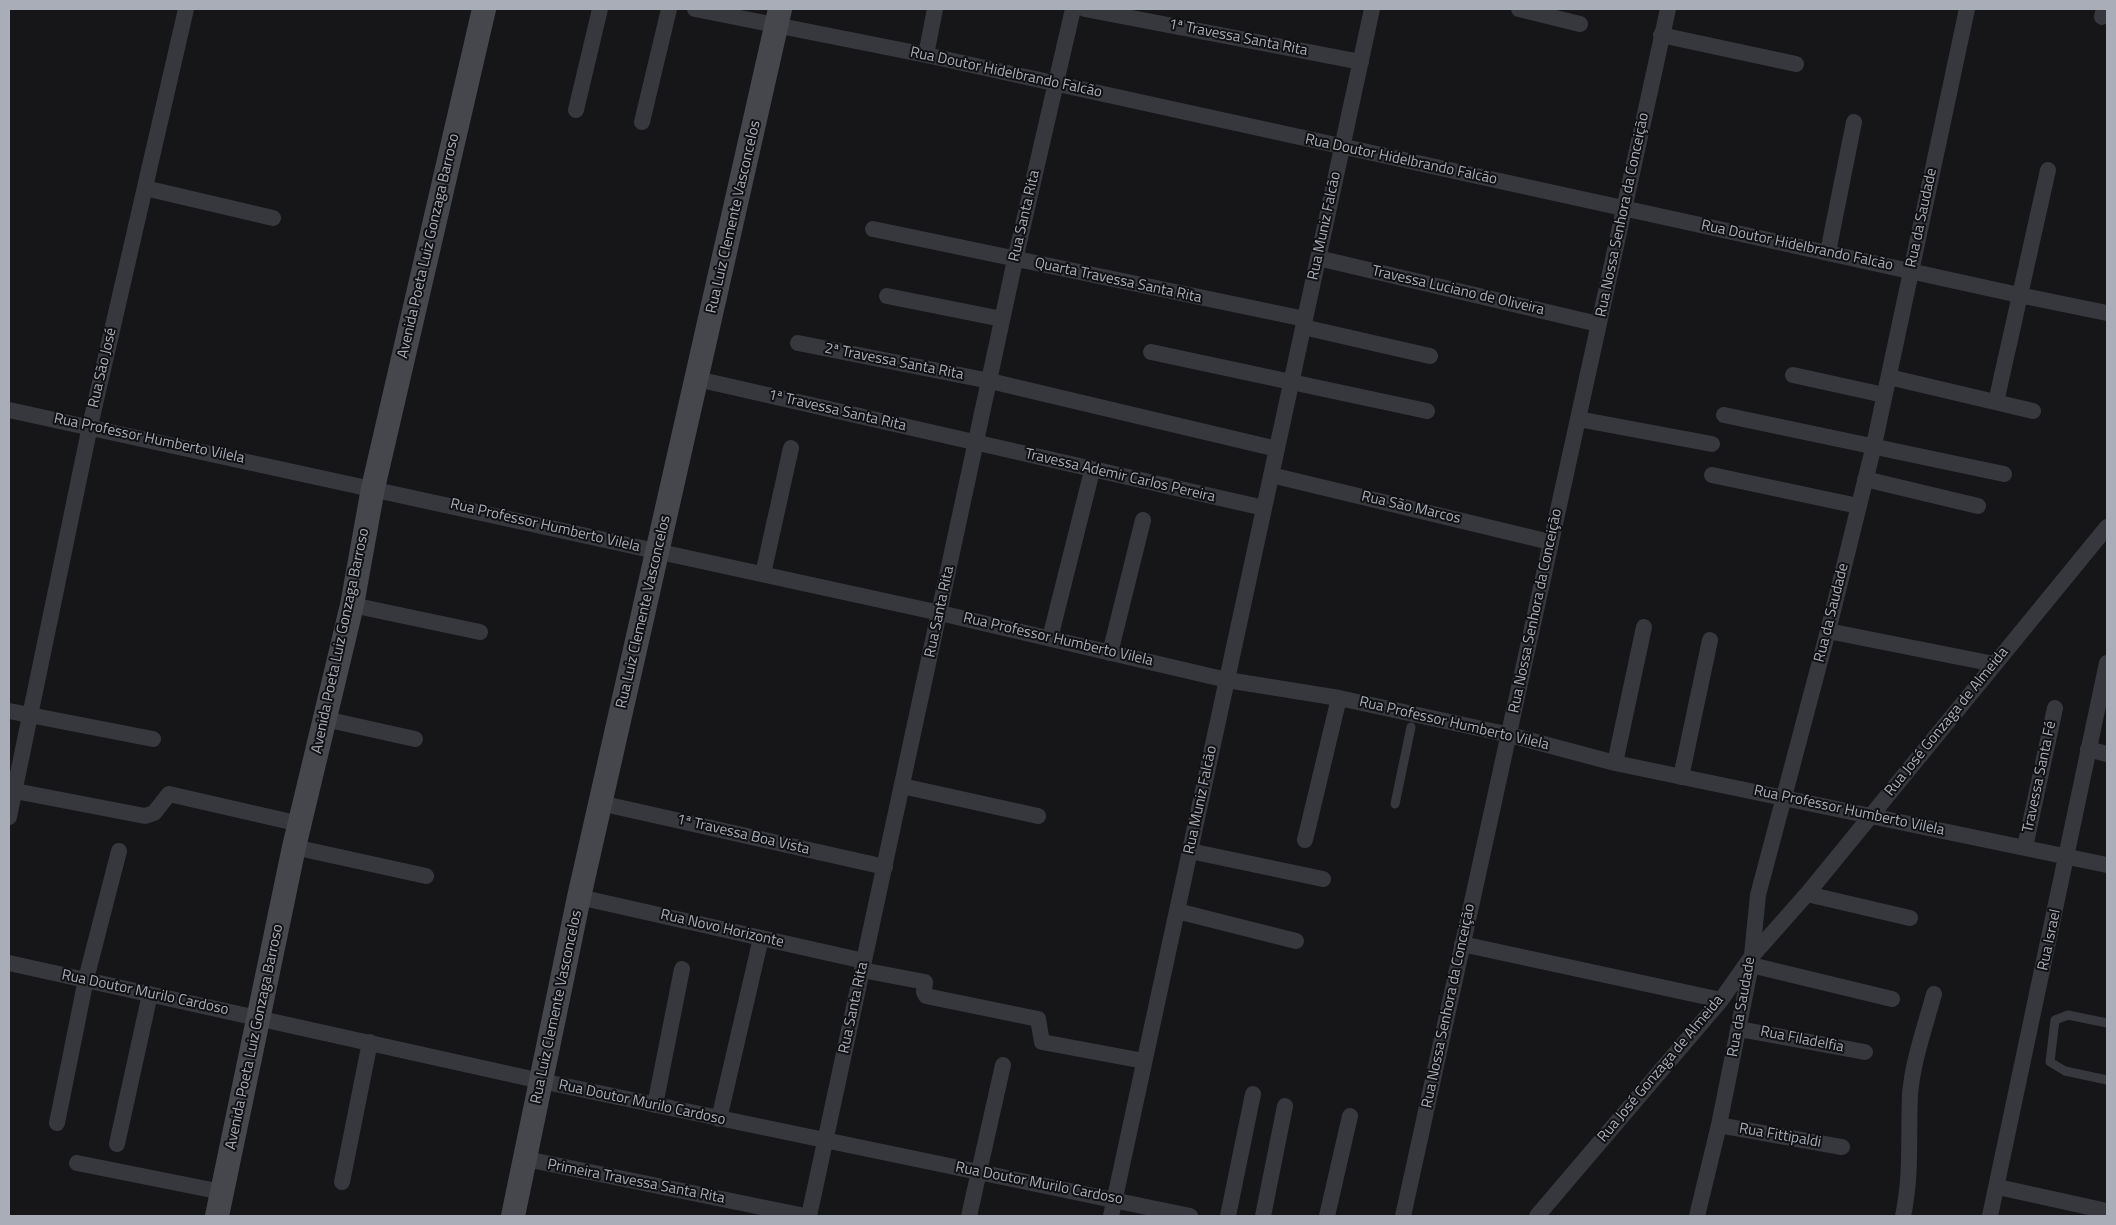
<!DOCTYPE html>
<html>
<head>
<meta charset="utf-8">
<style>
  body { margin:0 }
  #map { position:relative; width:2116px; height:1225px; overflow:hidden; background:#161618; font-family:"Titillium Web",sans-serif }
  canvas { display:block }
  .frame { position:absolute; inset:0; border:10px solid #a8adb8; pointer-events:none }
</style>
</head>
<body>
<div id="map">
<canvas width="2116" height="1225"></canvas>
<div class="frame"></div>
</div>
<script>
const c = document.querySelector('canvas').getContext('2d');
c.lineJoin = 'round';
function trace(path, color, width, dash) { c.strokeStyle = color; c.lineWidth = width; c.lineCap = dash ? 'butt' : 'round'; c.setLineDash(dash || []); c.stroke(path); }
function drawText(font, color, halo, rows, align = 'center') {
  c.font = font + ' "Titillium Web",sans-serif'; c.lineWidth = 4; c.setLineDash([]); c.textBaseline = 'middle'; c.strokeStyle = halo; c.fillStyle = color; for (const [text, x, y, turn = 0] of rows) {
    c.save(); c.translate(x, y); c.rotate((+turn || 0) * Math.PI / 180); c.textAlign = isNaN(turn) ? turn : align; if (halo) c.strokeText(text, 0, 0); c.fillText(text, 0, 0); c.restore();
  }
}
trace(new Path2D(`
  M1395 804 1411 727
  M2107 1023 2068 1015 2055 1020 2050 1062 2065 1071 2107 1080`), '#37383d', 9);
trace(new Path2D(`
  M695 9 926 55 2019 295 2107 313
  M1085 9 1361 62
  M1519 9 1580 24
  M2102 17 2104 9
  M1661 35 1796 64
  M926 55 935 9
  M576 110 600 9
  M642 122 669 9
  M145 188 273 218
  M873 229 1305 319
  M1828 252 1854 122
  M1318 258 1598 324
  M887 296 1002 319
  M1303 327 1430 356
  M798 343 990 381 1277 449
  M1151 352 1427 411
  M1793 375 1884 395
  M1889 377 2033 411
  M697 379 1264 508
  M1996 402 2048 170
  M9 410 940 613 1227 680 1339 698 1510 735 1615 763 2107 865
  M1724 415 2004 474
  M1578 419 1712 444
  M1271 475 1550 542
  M1712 475 1858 506
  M1865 479 1978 506
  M763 574 791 448
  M352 605 480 632
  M1828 631 1994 664
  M1050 638 1092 471
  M1110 653 1143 520
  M9 711 153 739
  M325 719 415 739
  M2088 749 2107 754
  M1615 763 1644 627
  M1681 777 1710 640
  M902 786 1038 816
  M15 791 145 816 154 813 169 794 300 824
  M600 803 885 867
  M9 817 90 426 186 9
  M1305 840 1339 698
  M294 847 426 876
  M2025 847 2055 708
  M1190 851 1323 879
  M1807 894 1910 918
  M579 897 864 961
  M1177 911 1296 941
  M1462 944 1721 1000
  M9 963 541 1081 1190 1216
  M1751 965 1892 999
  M862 970 925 982 924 992 926 996 1038 1019 1042 1042 1144 1061
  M1739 1029 1865 1052
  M655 1105 682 969
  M719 1119 761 938
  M57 1123 86 979 119 851
  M1719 1125 1842 1147
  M117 1144 150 994
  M526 1159 805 1216
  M77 1163 222 1192
  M342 1182 370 1042
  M1998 1187 2107 1211
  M809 1216 1015 260 1073 9
  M969 1216 1003 1065
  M1111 1216 1372 9
  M1228 1216 1253 1094
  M1263 1216 1285 1106
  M1327 1216 1350 1116
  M1403 1216 1668 9
  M1537 1216 1721 1000 1752 956 1807 894 2107 527
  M1697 1216 1719 1125 1751 965 1758 895 1828 631 1874 445 1967 9
  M1903 1216C1912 1174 1908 1136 1910 1094 1913 1060 1925 1027 1934 994
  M1990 1216 2107 663`), '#37383d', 16);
trace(new Path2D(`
  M217 1216 294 847 352 605 373 488 484 9
  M513 1216 579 897 780 9`), '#45474d', 24);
drawText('15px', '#a8adb8', '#111113', [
  ["1ª Travessa Santa Rita",1238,38,11],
  ["Rua Doutor Hidelbrando Falcão",1006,73,12],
  ["Rua Doutor Hidelbrando Falcão",1401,160,12],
  ["Rua Nossa Senhora da Conceição",1623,215,-78],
  ["Rua Santa Rita",1025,216,-77],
  ["Rua Luiz Clemente Vasconcelos",734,217,-77],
  ["Rua da Saudade",1922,218,-78],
  ["Rua Muniz Falcão",1325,226,-78],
  ["Avenida Poeta Luiz Gonzaga Barroso",429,246,-77],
  ["Rua Doutor Hidelbrando Falcão",1797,246,12],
  ["Quarta Travessa Santa Rita",1118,281,12],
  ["Travessa Luciano de Oliveira",1458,291,13],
  ["2ª Travessa Santa Rita",894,362,11],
  ["Rua São José",103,368,-77],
  ["1ª Travessa Santa Rita",837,411,13],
  ["Rua Professor Humberto Vilela",149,439,12],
  ["Travessa Ademir Carlos Pereira",1120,476,13],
  ["Rua São Marcos",1411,508,13],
  ["Rua Professor Humberto Vilela",545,526,13],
  ["Rua Nossa Senhora da Conceição",1536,611,-78],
  ["Rua Luiz Clemente Vasconcelos",644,612,-77],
  ["Rua Santa Rita",940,612,-78],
  ["Rua da Saudade",1832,613,-76],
  ["Rua Professor Humberto Vilela",1058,640,13],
  ["Avenida Poeta Luiz Gonzaga Barroso",341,641,-78],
  ["Rua José Gonzaga de Almeida",1947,722,-51],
  ["Rua Professor Humberto Vilela",1454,724,13],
  ["Travessa Santa Fé",2040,777,-78],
  ["Rua Muniz Falcão",1201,800,-78],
  ["Rua Professor Humberto Vilela",1849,811,12],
  ["1ª Travessa Boa Vista",743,835,13],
  ["Rua Novo Horizonte",722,929,13],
  ["Rua Israel",2050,940,-78],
  ["Rua Doutor Murilo Cardoso",145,993,12],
  ["Rua Nossa Senhora da Conceição",1449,1006,-78],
  ["Rua Luiz Clemente Vasconcelos",557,1007,-78],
  ["Rua da Saudade",1742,1007,-80],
  ["Rua Santa Rita",854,1008,-78],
  ["Avenida Poeta Luiz Gonzaga Barroso",255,1037,-78],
  ["Rua Filadelfia",1802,1040,11],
  ["Rua José Gonzaga de Almeida",1661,1069,-50],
  ["Rua Doutor Murilo Cardoso",642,1103,12],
  ["Rua Fittipaldi",1780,1136,10],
  ["Primeira Travessa Santa Rita",636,1182,11],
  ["Rua Doutor Murilo Cardoso",1039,1184,11]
]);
</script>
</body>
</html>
